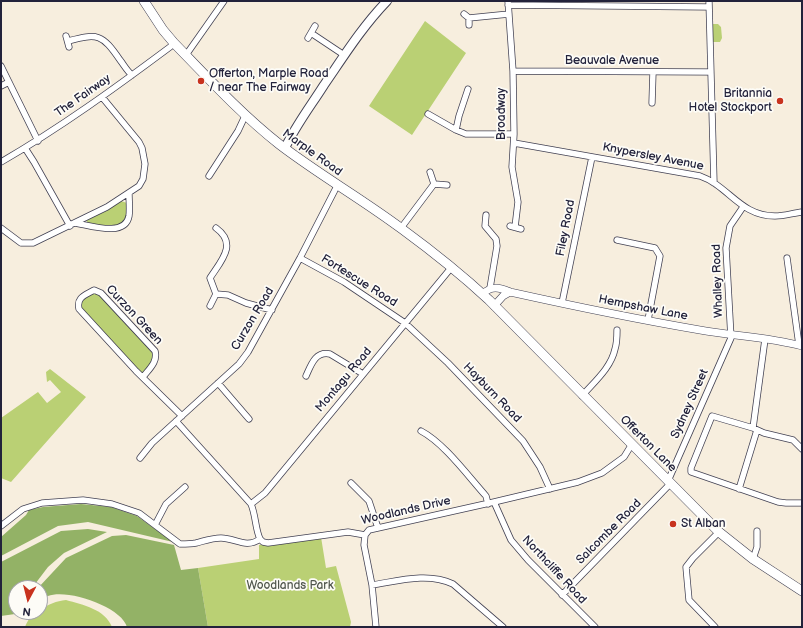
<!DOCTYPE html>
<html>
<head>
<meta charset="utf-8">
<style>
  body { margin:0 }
  #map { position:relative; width:803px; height:628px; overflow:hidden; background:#f7eede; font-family:"Balsamiq Sans",sans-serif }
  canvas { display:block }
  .frame { position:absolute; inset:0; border:2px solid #22223b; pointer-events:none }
  .north { position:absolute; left:8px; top:580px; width:40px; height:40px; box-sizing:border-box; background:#fdfcf7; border:1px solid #a5a5ac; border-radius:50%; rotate:187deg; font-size:11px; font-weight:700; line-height:16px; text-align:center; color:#22223b }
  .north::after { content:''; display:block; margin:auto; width:14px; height:18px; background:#c8321e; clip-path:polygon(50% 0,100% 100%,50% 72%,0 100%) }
</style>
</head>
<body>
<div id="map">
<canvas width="803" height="628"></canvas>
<div class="frame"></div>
<div class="north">N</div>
</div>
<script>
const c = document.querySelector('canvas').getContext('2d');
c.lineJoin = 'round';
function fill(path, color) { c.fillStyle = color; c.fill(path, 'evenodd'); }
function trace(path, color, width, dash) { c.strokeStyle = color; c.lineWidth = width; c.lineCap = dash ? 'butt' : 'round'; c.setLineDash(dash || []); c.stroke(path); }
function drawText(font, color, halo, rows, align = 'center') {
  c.font = font + ' "Balsamiq Sans",sans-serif'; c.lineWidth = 3.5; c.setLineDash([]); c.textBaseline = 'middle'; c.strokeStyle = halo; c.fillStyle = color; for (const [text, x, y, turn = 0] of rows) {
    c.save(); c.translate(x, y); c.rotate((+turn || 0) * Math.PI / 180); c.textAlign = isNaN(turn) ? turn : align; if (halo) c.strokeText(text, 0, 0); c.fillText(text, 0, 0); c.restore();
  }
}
fill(new Path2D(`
  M425 21 466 53 412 135 369 106Z
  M709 24H718L721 27 722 38 720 42H710Z
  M121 201 127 203C128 234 110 227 87 224V219Z
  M98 291 156 356 143 377 79 309 78 301Z
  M50 369 86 397 11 482 1 478V418L38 392 47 403 61 392 50 380 47 382 46 372Z
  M321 537 326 568 336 566 351 622 350 627H208L198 568 259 559V545Z
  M66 600C83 605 105 609 112 627H25C27 621 33 612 40 612V610C49 604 56 601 66 600Z`), '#bad074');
fill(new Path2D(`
  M81 504 111 507 137 516 173 542 88 522 58 526 1 556V537L26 515 29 510 43 507Z
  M88 529 107 532 64 553 48 567 32 588H16V612L15 614 1 616V562L61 531Z
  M126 535 174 545 181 570 198 568 208 627H127C122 607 67 588 48 596 45 597 42 599 40 601V588H38L66 558 112 536Z`), '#93b266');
const minor = new Path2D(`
  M508 1 513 71 514 134 512 167 518 202 515 227
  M709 1 714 183
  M508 5 709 7
  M464 14 469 18V25
  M469 18 509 14
  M311 33 344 55
  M66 36 69 47
  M308 38 315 26
  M68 41C98 33 102 34 120 60 124 65 127 71 132 75
  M186 55 224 1
  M1 66 38 141
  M513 71 711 72
  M1 86 9 82
  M652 103 653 72
  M428 114 456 130 466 134H514
  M456 130 459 116 468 89
  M514 143 700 176C729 186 740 216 775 216 784 216 793 213 802 212
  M25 148 34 162 70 226
  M1 162C60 128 115 88 170 47L174 43
  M430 172 434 184 447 185
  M209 176 238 131 245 116
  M486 215 485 226 496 239 497 246 490 288
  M75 223C89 225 125 238 129 216 130 209 129 201 129 193
  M510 226 521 229
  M1 228 21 243H33L107 207 139 186 143 179 145 164 142 148 139 142 102 97
  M216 228C238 244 221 261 210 278L216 294 228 295 246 303 272 310
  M401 228 434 184
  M617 240 655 248 660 256 648 320
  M300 258 344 282 405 323 448 363 523 441 540 467 550 489
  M787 258 799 345
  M562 303 592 157
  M210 306 216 294
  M306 376C311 365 315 351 330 354L363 374
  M143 377C149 369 158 362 155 351L101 293 94 290C86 295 76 297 79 309L136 371 182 416
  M218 383 249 419
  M582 396C594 382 611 368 615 349 617 343 617 337 617 330
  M176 421 251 504C256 516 255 528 260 539
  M753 428 765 339
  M421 431C444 443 468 476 486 496L488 504
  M802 449 793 440 764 433 753 428 712 416 691 468V472L778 502 786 503H802
  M140 458 152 443 239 364 248 352 300 258 337 186
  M668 481 731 338 726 248 730 226 743 207
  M351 483 369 501 378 528
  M739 489 757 430
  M494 502 511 540 528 560 595 627
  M251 504 265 493 451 268
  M155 525 166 504 185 487
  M1 526 23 509 42 503 83 500 112 504 139 513 180 544C185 544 191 544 196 543 204 541 212 538 221 538 235 538 246 549 260 539
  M365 535 369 530 494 502 578 482 602 473 624 457 632 444
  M365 535 364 545 372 585 376 627
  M260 539 263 542 268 543 348 532 365 535
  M753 559 757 547V531
  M372 585C398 581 428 572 453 584L503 627
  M562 595 671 483
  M715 627 689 600 686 567 693 558 719 532`);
const tertiary = new Path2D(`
  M482 294C492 286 498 287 510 292 573 306 636 319 700 330 734 336 769 337 802 346
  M494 306 503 296 510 292`);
const secondary = new Path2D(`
  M285 148C296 125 310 107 324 85 344 56 362 27 387 1`);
const primary = new Path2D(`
  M144 1 163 30 174 43C208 78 240 113 279 144 318 174 362 199 402 229 432 251 462 275 489 300L719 532 753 559 802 591`);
trace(minor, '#424153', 7);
trace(tertiary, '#424153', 8);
trace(secondary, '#424153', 10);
trace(primary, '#424153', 10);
trace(minor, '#fff', 5.5);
trace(tertiary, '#fff', 7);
trace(secondary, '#fff', 8);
trace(primary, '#fff', 9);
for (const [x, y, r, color] of [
  [201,81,4,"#c8321e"],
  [780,101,4,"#c8321e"],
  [673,524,4,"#c8321e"]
]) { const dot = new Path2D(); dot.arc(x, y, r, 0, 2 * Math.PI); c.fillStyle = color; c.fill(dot); trace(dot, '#fdfcf7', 1.5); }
drawText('12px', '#22223b', '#fdfcf7', [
  ["Beauvale Avenue",612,61],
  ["The Fairway",83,96,-35],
  ["Broadway",502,114,-90],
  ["Marple Road",312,153,36],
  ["Knypersley Avenue",653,157,11],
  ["Filey Road",566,228,-79],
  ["Fortescue Road",359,281,32],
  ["Whalley Road",718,281,-92],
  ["Hempshaw Lane",643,308,11],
  ["Curzon Green",134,315,47],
  ["Curzon Road",253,319,-59],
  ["Montagu Road",344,380,-50],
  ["Hayburn Road",492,393,46],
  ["Sydney Street",690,404,-66],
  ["Offerton Lane",648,444,45],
  ["Woodlands Drive",406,511,-13],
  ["Salcombe Road",609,532,-45],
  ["Northcliffe Road",554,570,47]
]);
drawText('12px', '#22223b', '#fdfcf7', [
  ["Offerton, Marple Road",209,74],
  ["/ near The Fairway",209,88],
  ["Britannia",772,94,"right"],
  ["Hotel Stockport",772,108,"right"],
  ["St Alban",681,524]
], 'left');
drawText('12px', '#50564c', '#fdfcf7', [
  ["Woodlands Park",290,586]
]);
</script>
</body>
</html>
